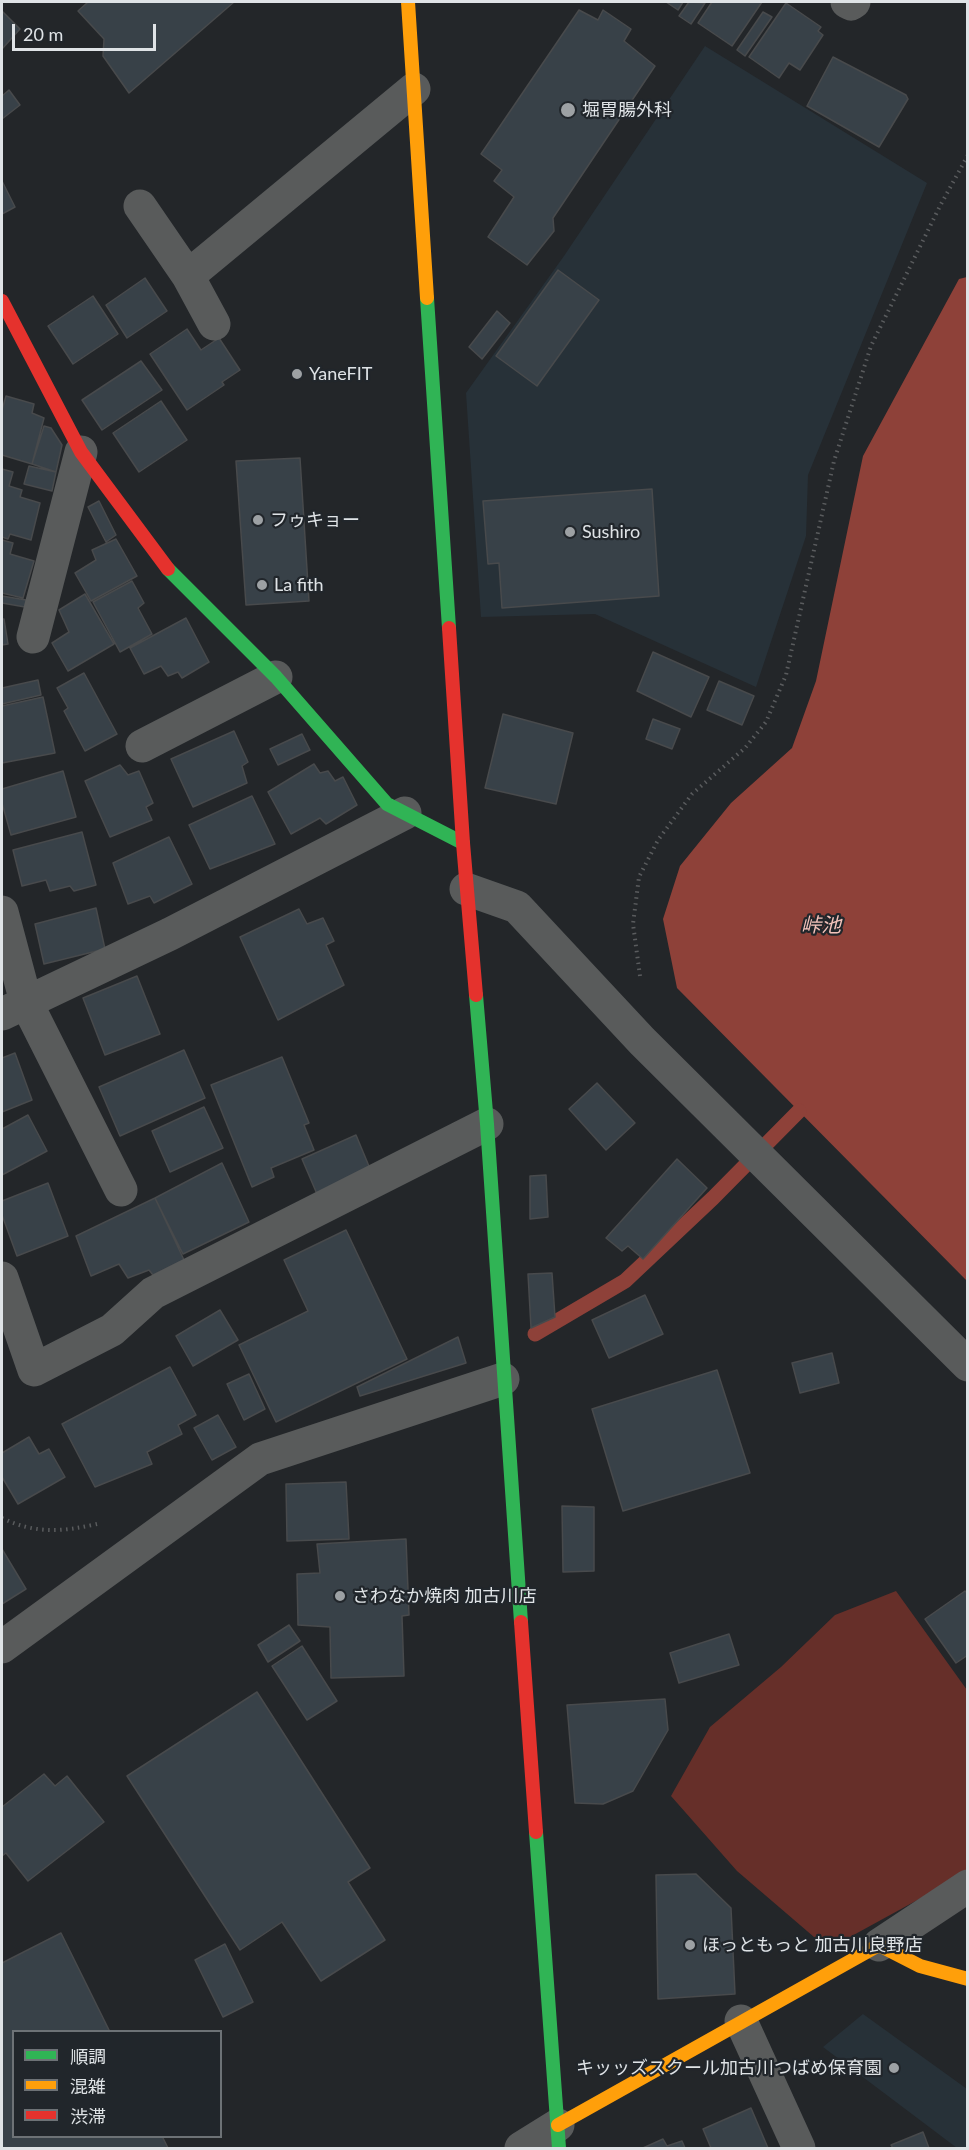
<!DOCTYPE html>
<html>
<head>
<meta charset="utf-8">
<style>
  body { margin:0 }
  #map { position:relative; width:969px; height:2150px; overflow:hidden; background:#232629; font-family:Lato,"Noto Sans JP",sans-serif }
  canvas { display:block }
  .frame { position:absolute; inset:0; border:3px solid #dfe3e6; pointer-events:none }
  .legend { position:absolute; left:12px; top:2030px; width:210px; height:108px; box-sizing:border-box; background:#21262b; border:2px solid #6d7276; margin:0; padding:8px 10px; list-style:none; font-size:18px; color:#dfe3e6 }
  .legend li { display:flex; align-items:center; gap:12px; height:30px }
  .legend b { width:30px; border:2px solid #6d7276 }
  .scale { position:absolute; left:12px; top:24px; width:144px; height:27px; box-sizing:border-box; border:3px solid #dfe3e6; border-top:0; padding-left:8px; font-size:18px; line-height:21px; white-space:nowrap; color:#dfe3e6; -webkit-text-stroke:4px #21262b; paint-order:stroke }
</style>
</head>
<body>
<div id="map">
<canvas width="969" height="2150"></canvas>
<div class="frame"></div>
<ul class="legend">
<li><b style="height:8px;background:#30b455"></b>順調</li>
<li><b style="height:8px;background:#ff9f0a"></b>混雑</li>
<li><b style="height:8px;background:#e5322d"></b>渋滞</li>
</ul>
<div class="scale">20 m</div>
</div>
<script>
const c = document.querySelector('canvas').getContext('2d');
c.lineJoin = 'round';
function fill(path, color) { c.fillStyle = color; c.fill(path, 'evenodd'); }
function trace(path, color, width, dash) { c.strokeStyle = color; c.lineWidth = width; c.lineCap = dash ? 'butt' : 'round'; c.setLineDash(dash || []); c.stroke(path); }
function drawText(font, color, halo, rows, align = 'center') {
  c.font = font + ' Lato,"Noto Sans JP",sans-serif'; c.lineWidth = 4.5; c.setLineDash([]); c.textBaseline = 'middle'; c.strokeStyle = halo; c.fillStyle = color; for (const [text, x, y, turn = 0] of rows) {
    c.save(); c.translate(x, y); c.rotate((+turn || 0) * Math.PI / 180); c.textAlign = isNaN(turn) ? turn : align; if (halo) c.strokeText(text, 0, 0); c.fillText(text, 0, 0); c.restore();
  }
}
fill(new Path2D(`
  M705 46 927 183 808 475 806 536 756 687 595 614 481 617 466 393 564 256Z
  M863 2014 967 2089V2148H957L823 2047Z`), '#273138');
fill(new Path2D(`
  M896 1591 967 1690V1869L943 1886 828 1949 737 1871 671 1796 710 1727 781 1667 835 1615Z`), '#662f29');
fill(new Path2D(`
  M967 277H968L967 1281 677 988 663 919 680 866 731 803 792 748 816 681 863 456 959 279Z`), '#8e4139');
trace(new Path2D(`
  M535 1334 625 1281 713 1198 799 1111`), '#8e4139', 15);
const building = new Path2D(`
  M88 2H234L129 93 103 56 104 39 78 11Z
  M666 2H683L678 10Z
  M689 2 705 3 691 24 679 16Z
  M712 2H762L732 46 698 23Z
  M786 3 821 27 818 31 823 35 800 70 789 63 779 78 749 57Z
  M579 10 598 20 603 10 631 29 624 41 655 66 553 218 554 231 527 265 488 237 514 197 494 181 502 170 481 154Z
  M2 11 20 29 2 49Z
  M763 12 772 17 745 56 737 50Z
  M833 57 906 95 908 99 879 147 807 106Z
  M9 90 20 105 2 119V96Z
  M2 181 15 207 2 214Z
  M558 270 599 300 537 386 496 356Z
  M145 278 167 311 127 338 106 305Z
  M93 296 118 334 73 364 48 326Z
  M497 311 510 323 482 359 469 347Z
  M187 329 201 350 219 338 240 370 222 382 224 385 187 410 150 354Z
  M141 361 162 390 102 430 82 400Z
  M6 396 34 404 32 413 44 418 32 464 2 455V410Z
  M161 401 187 440 139 472 113 433Z
  M44 426 51 428 62 445 56 472 32 464Z
  M300 458 309 601 246 605 236 461Z
  M29 466 56 472 52 491 24 484Z
  M2 469 13 472 9 486 22 490 20 497 40 503 31 540 10 534 8 539 2 537Z
  M652 489 659 596 502 608 499 563 488 564 483 501Z
  M99 501 116 535 106 542 88 507Z
  M116 539 137 576 91 601 75 573 96 560 92 550Z
  M2 540 13 543 10 554 34 561 23 598 2 593Z
  M132 581 144 603 138 608 152 634 120 652 93 602Z
  M85 594 114 644 68 671 52 643 69 632 59 610Z
  M2 596 26 600 25 607 2 603Z
  M186 618 209 662 182 678 178 672 168 676 161 666 144 674 130 648Z
  M2 619H4L8 644 2 645Z
  M653 652 709 677 691 717 637 691Z
  M84 673 117 734 85 751 64 711 68 708 57 688Z
  M38 680 41 695 2 704V688Z
  M719 681 754 696 742 725 707 710Z
  M43 697 55 753 2 763V706Z
  M503 714 573 733 556 804 485 788Z
  M653 719 680 729 672 749 646 739Z
  M234 731 248 762 242 766 247 783 193 807 171 759Z
  M302 734 310 750 278 765 270 749Z
  M314 764 320 773 328 771 335 781 343 777 357 805 326 824 320 818 291 834 268 792Z
  M120 765 128 775 139 771 153 803 146 807 152 820 110 837 85 781Z
  M63 771 76 817 11 835 2 803V789Z
  M252 796 275 844 210 869 189 825Z
  M82 832 96 885 74 891 70 886 50 891 46 880 22 886 13 850Z
  M169 837 192 884 154 903 150 896 128 904 113 863Z
  M96 908 105 949 44 964 35 924Z
  M299 909 307 924 323 918 334 941 326 945 344 985 278 1020 240 937Z
  M137 976 160 1034 105 1055 83 998Z
  M184 1050 205 1098 120 1136 99 1087Z
  M15 1053 32 1100 2 1112V1058Z
  M282 1057 309 1123 304 1125 314 1150 271 1168 274 1177 252 1187 211 1085Z
  M597 1083 635 1123 606 1150 569 1109Z
  M204 1107 223 1148 170 1172 152 1131Z
  M28 1115 47 1151 2 1175V1129Z
  M356 1135 371 1171 317 1194 302 1159Z
  M677 1159 707 1188 643 1259 628 1246 622 1251 606 1238Z
  M222 1163 249 1222 183 1254 155 1198Z
  M546 1175 548 1217 530 1219V1176Z
  M48 1183 68 1236 17 1256 2 1215V1201Z
  M155 1198 184 1260 153 1275 149 1270 128 1278 119 1264 91 1276 76 1236Z
  M346 1230 407 1359 276 1422 239 1345 308 1311 284 1260Z
  M552 1273 555 1317 531 1328 528 1274Z
  M645 1295 663 1334 609 1358 592 1320Z
  M220 1310 238 1340 193 1366 176 1336Z
  M458 1337 466 1363 360 1396 357 1387Z
  M832 1353 839 1383 800 1393 792 1363Z
  M170 1367 196 1415 178 1425 182 1434 147 1452 152 1464 95 1487 62 1424Z
  M717 1370 750 1473 623 1511 592 1409Z
  M249 1374 265 1409 244 1420 227 1384Z
  M218 1415 236 1447 212 1460 194 1428Z
  M29 1437 39 1454 49 1449 65 1477 18 1504 2 1477V1453Z
  M346 1482 349 1539 287 1541 286 1484Z
  M562 1506 594 1507V1571L563 1572Z
  M406 1539 409 1615 402 1616 404 1676 331 1678 330 1627 298 1625 297 1574 320 1573 317 1544Z
  M2 1549 26 1589 2 1604Z
  M965 1591 968 1594V1655L956 1663 925 1619Z
  M289 1625 300 1641 268 1662 258 1645Z
  M729 1634 739 1665 679 1683 670 1653Z
  M302 1646 337 1701 307 1720 272 1666Z
  M257 1692 370 1868 348 1882 385 1940 321 1981 282 1922 240 1950 127 1776Z
  M665 1699 668 1730 633 1791 603 1804 575 1803 567 1705Z
  M44 1774 55 1786 67 1776 104 1822 28 1881 6 1853 2 1856V1807Z
  M696 1874 731 1908 735 1994 658 1999 656 1875Z
  M61 1933 110 2032H14V2136H162L168 2148H2V1963Z
  M225 1944 253 2002 223 2017 195 1960Z
  M751 2108 768 2148H711L703 2129Z
  M923 2132 929 2148H893L891 2145Z
  M663 2139 667 2146 682 2141 685 2148H643Z`);
fill(building, '#384148');
trace(building, '#484a4c', 1.5);
trace(new Path2D(`
  M640 976 633 924 639 877 658 840 692 794 745 748 766 722 786 675 834 461 871 346 940 206 968 155
  M2 1518C35 1534 62 1532 97 1524`), '#5a5c5e', 4, [1.5, 4.5]);
trace(new Path2D(`
  M847 2 851 4 854 2
  M140 206 188 276 214 324
  M188 276 414 89
  M33 637 81 452
  M142 746 276 677
  M466 889 517 907 642 1041 968 1365
  M2 912 26 1002 121 1190
  M2 1014 170 934 405 813
  M2 1278 34 1370 112 1330 153 1293 487 1124
  M2 1647 260 1459 503 1379
  M879 1945 968 1886
  M741 2021 799 2148
  M521 2148 558 2125`), '#595b5b', 33);
trace(new Path2D(`
  M427 298 449 628
  M168 569 276 677 387 804 463 843
  M476 995 487 1124 521 1622
  M536 1832 559 2148`), '#30b455', 14);
trace(new Path2D(`
  M408 2 427 298
  M558 2125 879 1945 920 1966 968 1979`), '#ff9f0a', 14);
trace(new Path2D(`
  M2 301 81 452 168 569
  M449 628 463 843 476 995
  M521 1622 536 1832`), '#e5322d', 14);
for (const [x, y, r, color] of [
  [568,110,8,"#9da1a4"],
  [297,374,6,"#9da1a4"],
  [258,520,6,"#9da1a4"],
  [570,532,6,"#9da1a4"],
  [262,585,6,"#9da1a4"],
  [340,1596,6,"#9da1a4"],
  [690,1945,6,"#9da1a4"],
  [894,2068,6,"#9da1a4"]
]) { const dot = new Path2D(); dot.arc(x, y, r, 0, 2 * Math.PI); c.fillStyle = color; c.fill(dot); trace(dot, '#21262b', 2); }
drawText('18px', '#dfe3e6', '#21262b', [
  ["堀胃腸外科",582,110],
  ["YaneFIT",309,374],
  ["フゥキョー",270,520],
  ["Sushiro",582,532],
  ["La fith",274,585],
  ["さわなか焼肉 加古川店",352,1596],
  ["ほっともっと 加古川良野店",702,1945],
  ["キッッズスクール加古川つばめ保育園",882,2068,"right"]
], 'left');
drawText('italic 20px', '#f4c3bb', '#21262b', [
  ["峠池",821,926]
]);
</script>
</body>
</html>
